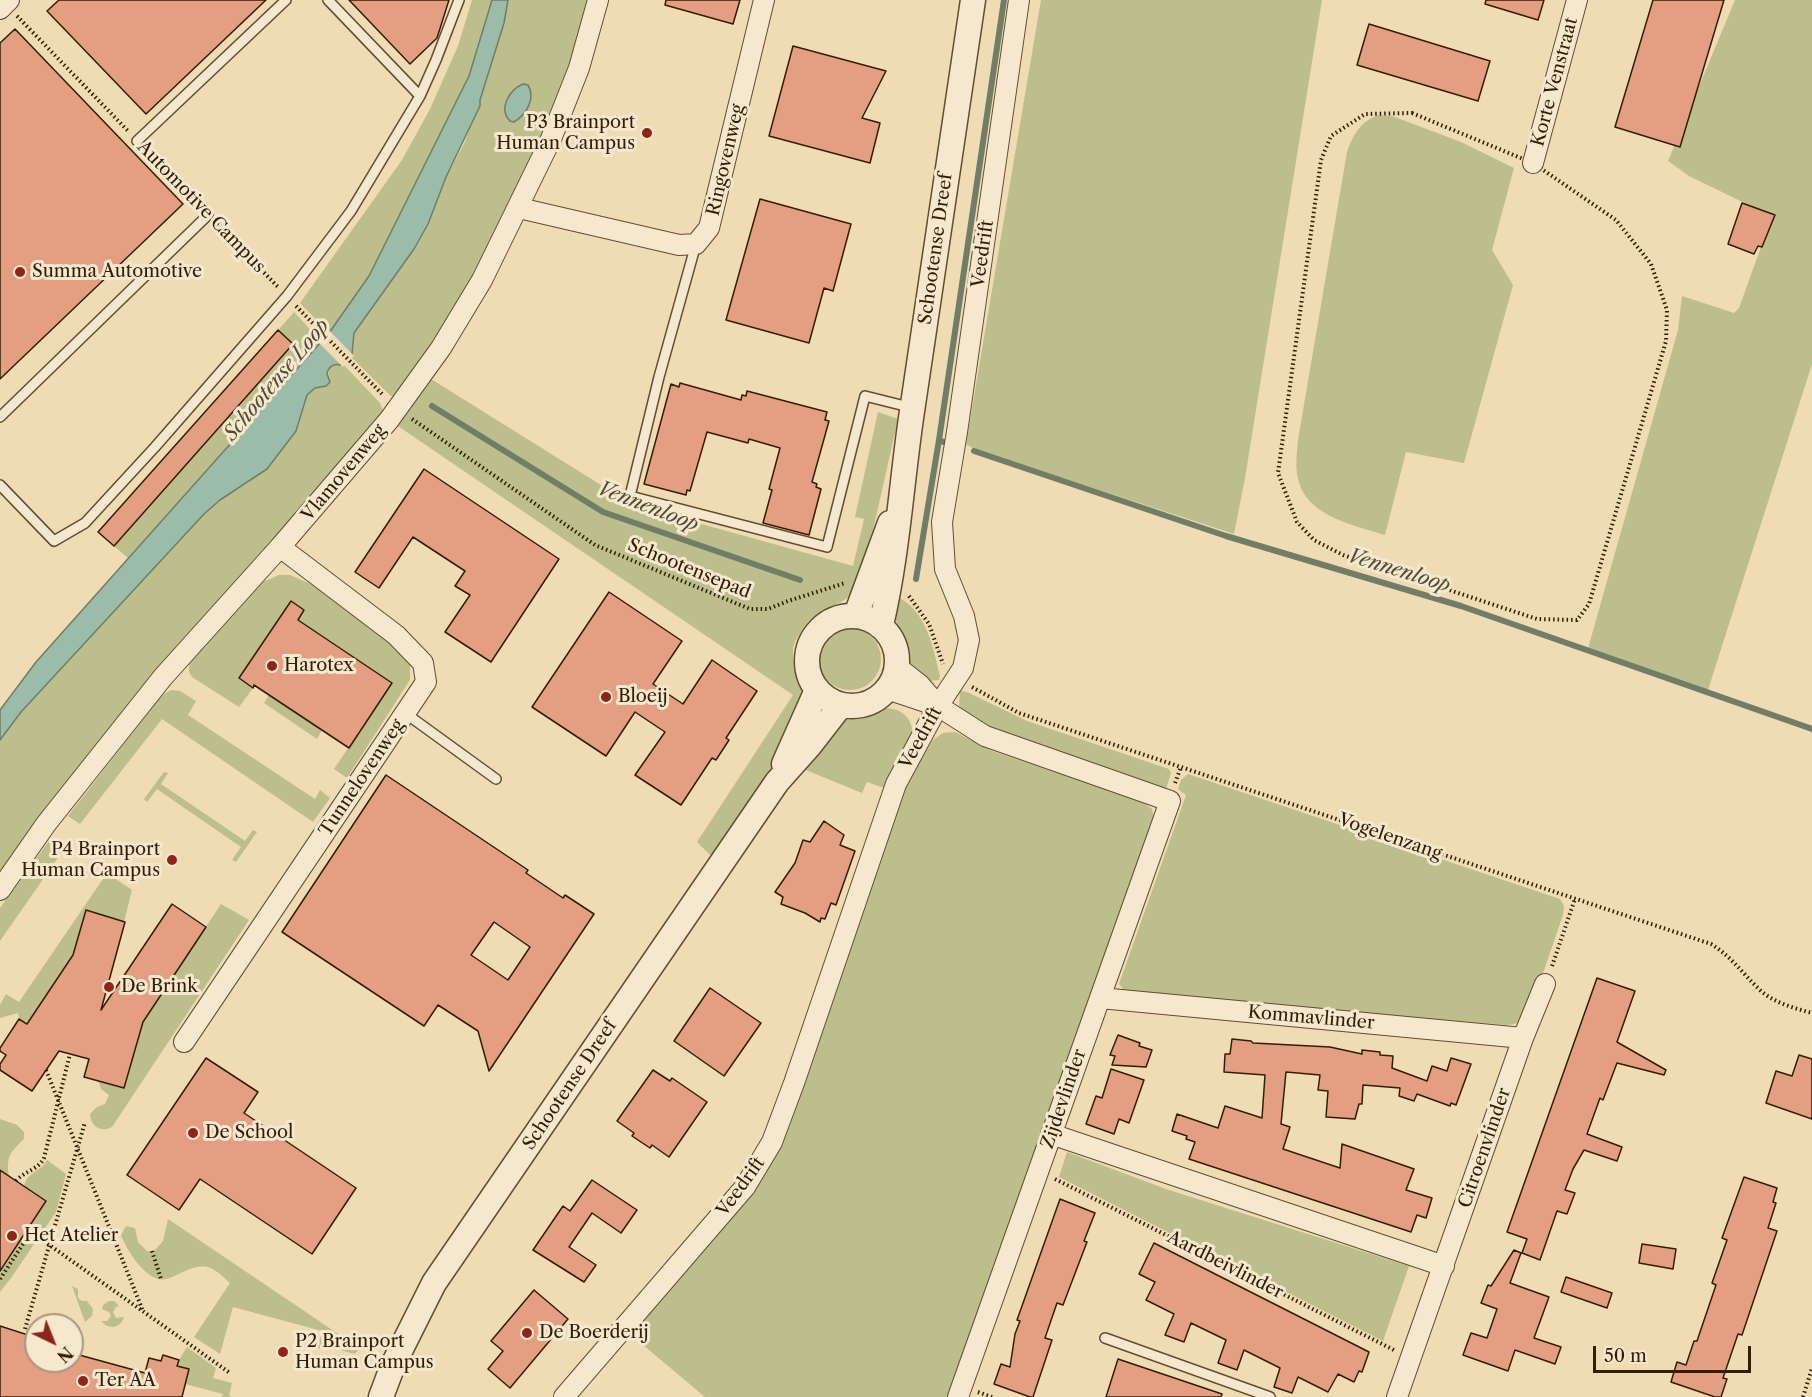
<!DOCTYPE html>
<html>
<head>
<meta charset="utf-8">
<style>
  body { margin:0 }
  #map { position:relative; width:1812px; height:1397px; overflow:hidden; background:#efdbb4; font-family:"Libre Caslon Text",serif }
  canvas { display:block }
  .north { position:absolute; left:24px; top:1313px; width:60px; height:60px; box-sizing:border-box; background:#f5e8ce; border:2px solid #a8977d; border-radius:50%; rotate:137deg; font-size:16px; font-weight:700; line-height:24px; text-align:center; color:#341e03 }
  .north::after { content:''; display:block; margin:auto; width:21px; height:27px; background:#8f2418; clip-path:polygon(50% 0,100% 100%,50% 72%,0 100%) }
  .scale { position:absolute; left:1593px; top:1346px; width:158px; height:27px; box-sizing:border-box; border:3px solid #341e03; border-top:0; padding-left:8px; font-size:18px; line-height:21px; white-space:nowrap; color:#341e03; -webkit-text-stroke:4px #f5e8ce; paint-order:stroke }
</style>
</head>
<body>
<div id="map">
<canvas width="1812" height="1397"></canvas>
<div class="north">N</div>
<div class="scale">50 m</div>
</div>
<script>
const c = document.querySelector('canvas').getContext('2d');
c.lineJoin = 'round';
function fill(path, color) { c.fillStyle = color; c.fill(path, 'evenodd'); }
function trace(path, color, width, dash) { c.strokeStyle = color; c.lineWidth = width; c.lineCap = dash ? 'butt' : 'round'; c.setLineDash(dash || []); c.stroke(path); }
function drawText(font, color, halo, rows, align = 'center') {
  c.font = font + ' "Libre Caslon Text",serif'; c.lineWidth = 6; c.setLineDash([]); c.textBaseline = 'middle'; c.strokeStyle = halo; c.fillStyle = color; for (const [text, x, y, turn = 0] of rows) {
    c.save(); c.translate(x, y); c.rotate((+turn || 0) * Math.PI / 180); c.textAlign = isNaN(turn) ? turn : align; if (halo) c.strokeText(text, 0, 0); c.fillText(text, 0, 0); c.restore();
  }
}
fill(new Path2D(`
  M472 0H492L469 76 369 276 329 333 300 303 402 160 430 109 458 46Z
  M508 0H590L569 64 537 146 468 288 435 343 395 396H391L350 356 353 351 354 333 414 249 446 177 464 144 487 79 490 64 504 23Z
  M1041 0H1322L1245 478 1234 534 974 449 966 444Z
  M1735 0H1812V364L1707 693 1587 652 1678 330 1682 296 1734 313 1739 308 1770 222 1765 213 1689 176 1668 161Z
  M1378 115 1392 116 1461 142 1514 168 1492 250 1513 285 1464 463 1406 452 1385 535C1354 525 1305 516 1298 478 1295 466 1297 453 1298 440L1347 152C1353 135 1360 122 1378 115Z
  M294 312 321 341 128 558 100 534Z
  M342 363 380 403 384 413 0 877V740L21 712 204 514 220 500 248 483 296 431 307 395 315 388H320L328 378 329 368Z
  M423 374 633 505 853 566 864 519 855 517 878 412 898 419 863 575C860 581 858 587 854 592 836 610 816 606 800 633 797 638 793 644 793 650 792 666 800 680 803 695L775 763 713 858 697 842 793 695 389 420Z
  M279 575H290L315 586 399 645 410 662V680L347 778 334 769 392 683 298 620 304 610 290 601 239 678 253 688 239 707 192 677 189 672V663L263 582Z
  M895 596C926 608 933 647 940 676L939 680 926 681 909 664 904 641 892 611Z
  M819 659a31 31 0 1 1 62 0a31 31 0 1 1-62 0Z
  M172 690 180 691 196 701 188 715 315 799 320 790 330 798 313 822 162 719 80 824 68 816 158 700 165 693Z
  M960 691 967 692 1027 721 1169 769 1171 773 1165 792 989 733 962 713 959 706Z
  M269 695 322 730 317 739 264 703Z
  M885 708C901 709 910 715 913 732L887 789 867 782 862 793 801 768 846 717Z
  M955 732 992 751 1142 801 1152 809 1154 820 950 1397H705L630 1334 747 1198 906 784 933 740 943 733Z
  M164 772 168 773 161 784 245 841 253 830 257 832 236 862 232 860 241 847 157 789 147 802 144 799Z
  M1188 774 1560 899 1564 906 1563 915 1540 982 1520 1021 1515 1024 1507 1025 1130 994 1125 991 1119 984 1186 795 1178 789 1181 780Z
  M49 841 64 849 0 941V908Z
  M107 873 132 890 124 922 86 911 73 955 28 1022 19 1019 18 1013 0 1018V1005L6 994 19 1002Z
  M221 904 249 920 112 1127C101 1133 91 1127 90 1114L97 1107 105 1104 109 1095 101 1089 98 1080 124 1087 143 1022Z
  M0 1119 17 1125 24 1132V1139C10 1153 6 1156 9 1176L0 1170Z
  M1067 1152 1166 1189 1409 1266 1383 1341 1059 1177Z
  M47 1160 66 1174 56 1212 11 1278 0 1292V1271L46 1202 24 1187C26 1172 41 1172 47 1160Z
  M168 1219 359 1348 355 1354 340 1350 342 1340 325 1334 322 1349 318 1348 322 1331 233 1307 220 1354 194 1337 230 1283C224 1278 215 1268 207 1267 192 1264 179 1276 166 1279 147 1284 126 1249 121 1235L126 1226 135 1228 138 1242 147 1251H154L163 1241Z
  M72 1286 78 1289V1298L82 1301H87L93 1309 92 1316 85 1322Z
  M109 1301H114L119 1306 116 1307 113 1312 116 1318 124 1317C120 1329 109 1330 101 1321H107L111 1316 109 1312 102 1309 103 1305Z
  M187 1347 216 1368 213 1378 232 1383 229 1396 233 1397H222L223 1394 185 1384 189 1369 177 1366 179 1360Z`), '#bcbf8b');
const water = new Path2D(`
  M492 0H508L504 23 480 100V106L446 177 428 224 414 249 354 333 352 354 340 365C334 363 328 367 327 374L330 382 326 386 315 388 307 395 296 431 267 469 220 500 204 514 21 712 0 740V710L36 662 329 333 369 276 469 76Z
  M523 84 528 85C536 98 527 114 514 122L510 121C498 109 509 90 523 84Z`);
fill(water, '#9abca9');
trace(water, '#717d67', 1.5);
fill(new Path2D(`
  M328 329 354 356 343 367 317 341Z`), '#efdbb4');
trace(new Path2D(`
  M432 406 603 512 800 580
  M939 440 1004 0
  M974 451 1226 536 1461 606 1812 729
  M916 579 939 440 946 443`), '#717d67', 6);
const building = new Path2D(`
  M59 0H266L146 114 47 11Z
  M349 0H449L437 38 410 64Z
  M666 0H740L733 24 665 5Z
  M1486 0H1544L1538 20 1485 4Z
  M1653 0H1724L1680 147 1615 127Z
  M1369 24 1490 61 1478 101 1357 65Z
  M15 29 183 204 0 379V43Z
  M793 46 886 71 862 118 880 123 870 163 769 136Z
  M760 199 851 224 833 291 824 288 809 343 726 320Z
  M1742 203 1775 215 1762 247 1758 246 1754 254 1728 244Z
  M278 330 293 344 114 546 98 532Z
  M680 383 741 400 742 395 746 396 747 391 827 412 825 420 829 421 812 482 817 484 816 487 821 489 809 535 763 523 772 490 769 489 780 448 749 439 748 443 707 432 690 491 687 490 686 495 644 484 671 384 679 387Z
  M424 469 559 559 491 662 445 632 470 595 455 586 465 571 413 537 379 588 355 572Z
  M609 592 682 641 653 684 683 704 712 660 757 691 726 738 729 740 716 760 712 758 681 805 635 775 665 732 635 712 606 756 532 707Z
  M291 601 304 610 298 620 392 683 349 748 254 685 253 688 239 678Z
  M386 775 528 870 526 873 563 898 565 895 594 914 489 1071 478 1031 438 1005 424 1026 282 932ZM494 922 530 947 508 980 471 955Z
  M824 821 844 835 840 845 855 851 836 905 831 903 825 919 821 918 820 922 805 913 781 904 783 897 775 892 795 863 803 840 810 842Z
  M172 904 206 927 143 1022 124 1088 84 1077 89 1059 59 1051 32 1091 0 1070V1064L6 1055 0 1051V1048L19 1019 27 1024 73 955 86 910 125 922 101 1010Z
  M1597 978 1635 991 1617 1042 1666 1070 1664 1075 1617 1063 1603 1100 1600 1098 1587 1134 1622 1147 1617 1161 1584 1150 1573 1169 1565 1190 1575 1193 1567 1214 1557 1211 1540 1260 1522 1253 1527 1239 1507 1232Z
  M710 988 761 1023 724 1076 674 1041Z
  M1118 1035 1140 1043 1139 1046 1152 1050 1146 1067 1112 1065 1115 1056 1110 1055Z
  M1232 1039 1251 1041 1253 1043 1330 1047 1362 1054V1050L1380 1052V1055L1393 1056 1392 1068 1427 1081 1432 1066 1447 1071 1451 1058 1471 1064 1456 1105 1451 1103 1450 1106 1417 1094 1414 1101 1399 1096 1400 1088 1363 1085 1362 1104H1359L1355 1119 1326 1117 1328 1091 1318 1090 1320 1075 1286 1072 1281 1124 1290 1127 1283 1149 1340 1168 1342 1144 1414 1169 1406 1190 1432 1198 1426 1218 1417 1215 1411 1232 1189 1159 1195 1142 1186 1139 1187 1136 1172 1131 1177 1114 1218 1128 1225 1106 1262 1118 1265 1075 1224 1072 1225 1054H1230Z
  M1799 1055 1812 1059V1119L1766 1103 1776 1071 1792 1076Z
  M206 1058 258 1092 244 1113 356 1188 312 1254 200 1179 179 1210 127 1175Z
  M1111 1069 1144 1080 1129 1123 1119 1119 1114 1134 1086 1124 1096 1096 1102 1098Z
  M653 1070 670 1081 672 1078 707 1102 669 1157 652 1145 650 1148 632 1136 634 1133 617 1121Z
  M0 1170 46 1201 0 1271Z
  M1744 1177 1777 1188 1773 1202 1776 1203 1768 1228 1777 1231 1742 1335 1738 1334 1723 1378 1727 1379 1721 1397H1715L1671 1382 1677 1362 1686 1365 1694 1341H1697L1716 1285 1712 1283 1727 1240 1722 1238Z
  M592 1180 637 1210 621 1233 592 1213 569 1247 596 1265 584 1282 533 1250 563 1206 570 1211Z
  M1060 1199 1095 1213 1084 1241 1087 1242 1063 1305 1057 1303 1045 1338 1052 1340 1033 1397H1030L994 1384 1001 1364 1010 1367 1015 1334 1020 1321 1017 1320Z
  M1154 1243 1369 1352 1362 1372 1359 1371 1354 1382 1338 1374 1328 1392 1298 1377 1292 1393 1274 1387 1280 1368 1244 1350 1237 1370 1218 1363 1226 1340 1191 1323 1184 1342 1165 1335 1174 1314 1146 1300 1155 1282 1139 1274Z
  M1642 1244 1676 1249 1673 1269 1639 1263Z
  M1514 1250 1521 1253 1510 1283 1549 1297 1534 1338 1561 1347 1555 1364 1515 1350 1508 1371 1463 1355 1471 1333 1487 1338 1497 1309 1481 1303 1488 1285 1491 1286Z
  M1566 1277 1612 1293 1607 1308 1561 1292Z
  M534 1290 568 1319 510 1388 488 1369 503 1351 491 1341Z
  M0 1326 28 1335 27 1340 36 1343V1361H72V1353L145 1373 149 1358 161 1361 163 1355 179 1360 177 1366 189 1369 182 1397H0Z
  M1118 1359 1222 1394 1221 1397H1106Z`);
fill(building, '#e49e81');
trace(building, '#341e03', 1.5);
const service = new Path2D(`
  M328 0 420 96
  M137 141 286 0
  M696 244 659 377 630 496 827 547 865 396 913 408
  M0 417 208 215
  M0 485 54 541 85 523 155 447 287 296 351 211 420 96 436 60 459 0
  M405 713 496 779
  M1105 1338 1270 1397`);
const minor = new Path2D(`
  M0 9 9 0
  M1533 163 1577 0
  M519 208 679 245 696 244 709 228 764 0
  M897 667 920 685 938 706
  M887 689 938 706 985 736 1170 801 958 1397
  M0 890 46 824 163 677 280 547 389 420 441 348 482 280 551 139 579 68 598 0
  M1100 998 1523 1038
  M184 1042 426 682 423 663 396 635 280 547
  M1051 1134 1444 1266
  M564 1397 745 1187 772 1142 794 1083 896 784 938 706 963 668 969 640 964 616 945 569 942 522 957 432 1019 0
  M1397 1397 1523 1038 1545 984`);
const tertiary = new Path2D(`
  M856 615 890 523
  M807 661a45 45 0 1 1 90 0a45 45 0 1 1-90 0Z
  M881 625C897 557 901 488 911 418 932 279 952 139 973 0
  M784 764 817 690
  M381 1397 393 1365 434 1283 777 782 810 745 841 705`);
trace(service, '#634d2f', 12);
trace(minor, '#634d2f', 22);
trace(tertiary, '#634d2f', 27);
trace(new Path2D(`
  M17 16 129 132
  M1412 113 1533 163 1616 220 1651 264 1667 310 1666 341 1589 604 1577 620 1537 619 1343 555 1314 540 1297 522 1278 473 1321 160 1331 136 1365 114Z
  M146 150 199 205
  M217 224 278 287
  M296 306 383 395
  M412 419 595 545 750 609H768L788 601 845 583
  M909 596 929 624 943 664
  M972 687 1019 713 1711 944C1731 956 1743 974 1760 990 1774 1003 1794 1008 1812 1013
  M1175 783 1181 767
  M1552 966 1575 899
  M46 1070 143 1311
  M1055 1179 1394 1350
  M16 1181C24 1171 38 1170 44 1158L70 1054
  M152 1251 161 1279
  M0 1279 31 1232 230 1373
  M25 1329 85 1122
  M978 1392 992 1397
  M1803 1397 1812 1368`), '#341e03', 4, [1.5, 3]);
trace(service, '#f5e8ce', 9);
trace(minor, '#f5e8ce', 20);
trace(tertiary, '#f5e8ce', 24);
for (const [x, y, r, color] of [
  [647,133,6,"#8f2418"],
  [20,272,6,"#8f2418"],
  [272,666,6,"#8f2418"],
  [606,697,6,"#8f2418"],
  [172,860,6,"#8f2418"],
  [109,987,6,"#8f2418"],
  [193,1133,6,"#8f2418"],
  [12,1236,6,"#8f2418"],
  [527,1333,6,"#8f2418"],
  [283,1352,6,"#8f2418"],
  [83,1381,6,"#8f2418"]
]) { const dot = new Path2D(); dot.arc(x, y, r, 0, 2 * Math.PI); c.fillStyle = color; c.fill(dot); trace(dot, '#f5e8ce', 2); }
drawText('18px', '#341e03', '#f5e8ce', [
  ["Korte Venstraat",1555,82,-75],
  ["Ringovenweg",726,160,-77],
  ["Automotive Campus",201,207,46],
  ["Schootense Dreef",936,249,-82],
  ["Veedrift",983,254,-82],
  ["Vlamovenweg",344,473,-50],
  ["Schootensepad",689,569,22],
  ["Veedrift",921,738,-61],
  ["Tunnelovenweg",362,778,-56],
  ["Vogelenzang",1390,837,19],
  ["Kommavlinder",1311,1018,5],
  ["Schootense Dreef",570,1085,-56],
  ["Zijdevlinder",1064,1099,-71],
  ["Citroenvlinder",1485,1148,-71],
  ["Veedrift",741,1187,-54],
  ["Aardbeivlinder",1225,1265,27]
]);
drawText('18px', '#341e03', '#f5e8ce', [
  ["P3 Brainport",635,123,"right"],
  ["Human Campus",635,144,"right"],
  ["Summa Automotive",32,272],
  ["Harotex",284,666],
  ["Bloeij",618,697],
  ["P4 Brainport",160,850,"right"],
  ["Human Campus",160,871,"right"],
  ["De Brink",121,987],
  ["De School",205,1133],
  ["Het Atelier",24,1236],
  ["De Boerderij",539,1333],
  ["P2 Brainport",295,1342],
  ["Human Campus",295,1363],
  ["Ter AA",95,1381]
], 'left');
drawText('italic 20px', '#534d35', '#f5e8ce', [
  ["Schootense Loop",277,380,-50],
  ["Vennenloop",648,507,21],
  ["Vennenloop",1399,571,17]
]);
</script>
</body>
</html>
